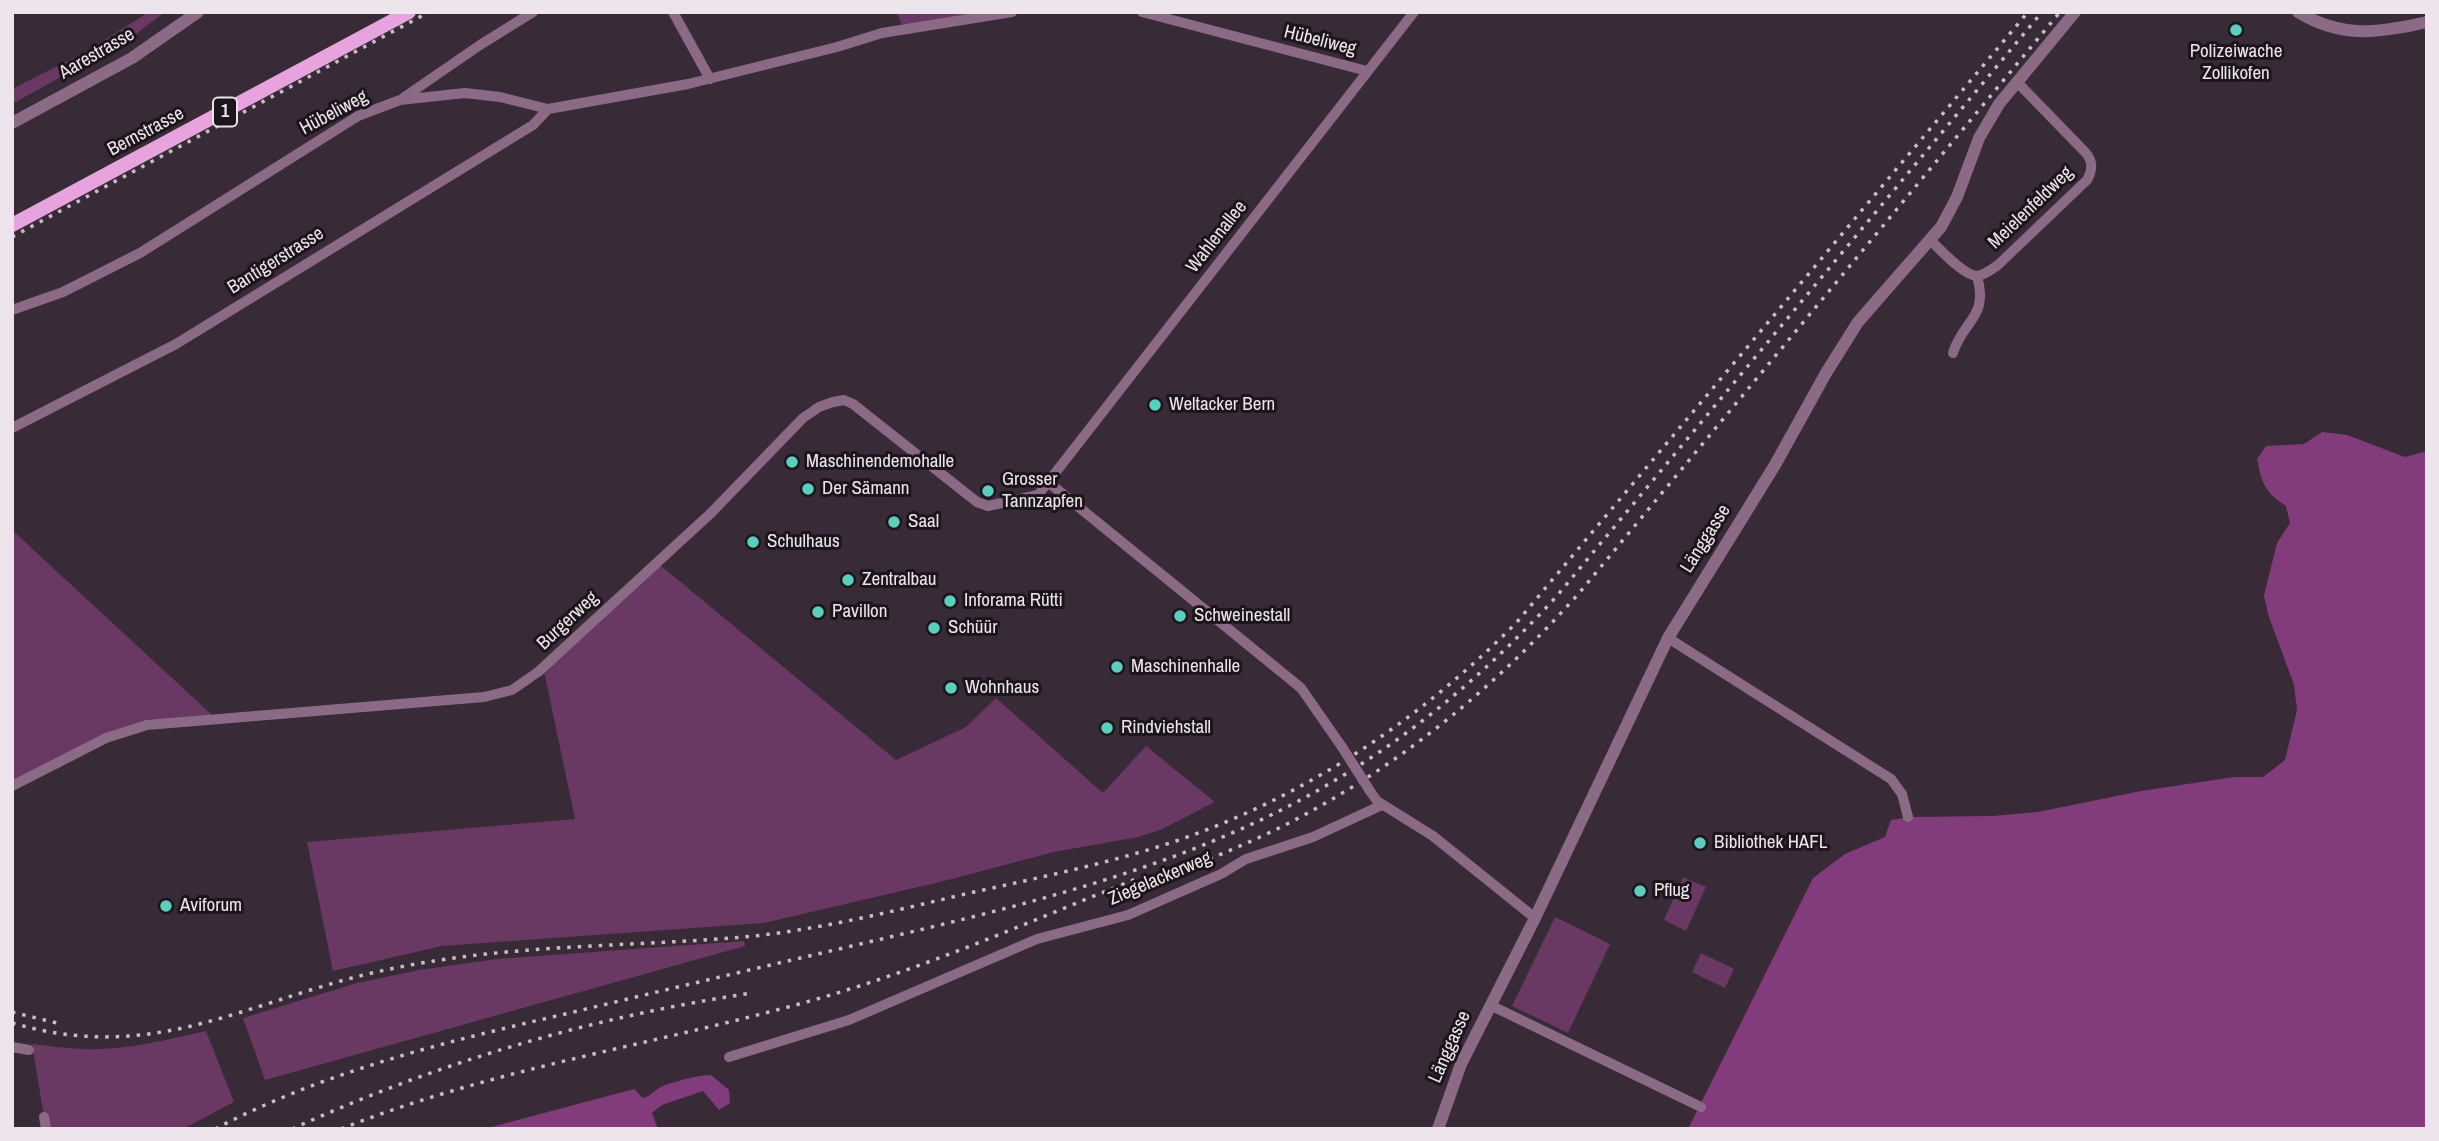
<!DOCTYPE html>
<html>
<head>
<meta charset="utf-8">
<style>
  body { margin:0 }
  #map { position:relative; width:2439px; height:1141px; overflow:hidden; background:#392a37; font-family:"Archivo Narrow",sans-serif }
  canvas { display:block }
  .frame { position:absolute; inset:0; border:14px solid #eee4ec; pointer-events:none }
</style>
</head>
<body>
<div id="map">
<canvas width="2439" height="1141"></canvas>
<div class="frame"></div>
</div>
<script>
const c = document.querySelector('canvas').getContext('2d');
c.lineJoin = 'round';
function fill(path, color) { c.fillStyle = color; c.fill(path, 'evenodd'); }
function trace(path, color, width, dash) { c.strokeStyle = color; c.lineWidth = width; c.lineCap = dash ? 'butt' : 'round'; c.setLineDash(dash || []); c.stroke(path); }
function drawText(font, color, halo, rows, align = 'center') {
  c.font = font + ' "Archivo Narrow",sans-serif'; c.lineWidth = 6; c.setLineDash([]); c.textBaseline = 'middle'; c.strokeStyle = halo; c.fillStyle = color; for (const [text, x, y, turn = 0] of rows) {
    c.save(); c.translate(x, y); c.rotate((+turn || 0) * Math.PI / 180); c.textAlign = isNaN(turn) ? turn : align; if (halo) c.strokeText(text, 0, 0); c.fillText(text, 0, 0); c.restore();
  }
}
fill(new Path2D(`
  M149 12H165L128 40 12 104V89L85 52Z
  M896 12H996L903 27Z
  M12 530 212 715 146 722 12 783Z
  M660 565 896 760 966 727 996 698 1103 793 1146 746 1215 802 1160 830 1138 837 1054 852 944 881 764 923 442 946 333 971 307 842 575 819 544 671Z
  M1683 877 1706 887 1686 931 1664 920Z
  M1555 917 1610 944 1568 1033 1512 1006Z
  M744 941 745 946 265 1080 243 1018 357 983 419 970 497 959Z
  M1701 953 1734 969 1725 988 1692 972Z
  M206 1031 234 1102 183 1129H46L32 1044C48 1046 65 1048 81 1049 123 1051 165 1040 206 1031Z`), '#693863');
fill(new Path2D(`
  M2322 432 2347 435 2405 457 2427 451V1129H1688L1813 878 1845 854 1885 837 1891 820 1908 817 1993 816 2038 812 2141 791 2234 777H2263L2285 760 2297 710 2294 685 2268 614 2264 595 2277 543 2290 523 2286 506C2265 492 2262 484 2257 459L2266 446 2304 444Z
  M711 1075 729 1090 730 1103 719 1110 703 1091 662 1105 652 1113 658 1129H484L634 1089 643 1098C652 1096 655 1089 663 1086 679 1080 695 1076 711 1075Z`), '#833c7b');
trace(new Path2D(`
  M673 12 710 79
  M1142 12 1367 71
  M403 98 480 45 533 12
  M1931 241C1941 250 1964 276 1977 276 1985 275 1992 269 1998 265L2087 180C2093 169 2093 161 2085 152L2017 82
  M12 310 63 292 140 253 358 116 400 100 465 93 500 97 548 109 688 84 837 47 882 33 1012 12
  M1953 353C1963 320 1989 318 1977 276
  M12 428 176 344 533 125 548 109
  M1048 482 1301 688 1342 747
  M1668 638 1891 779 1902 794 1908 817
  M12 786 106 738 147 725 484 697 512 690 538 672 711 513 803 418 819 407 833 402 844 400 853 404 977 502 988 506 1038 495 1414 12
  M1370 791 1377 801 1433 836 1535 918
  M1490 1005 1701 1107
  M12 1047 29 1050
  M729 1057 849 1020 1037 939 1128 915 1221 874 1246 859 1313 837 1382 805
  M44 1117 46 1129`), '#8b6a86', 10);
trace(new Path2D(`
  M2298 12C2343 39 2379 33 2427 22
  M12 123 132 58 198 12
  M1438 1129 1461 1064 1535 918 1668 638 1775 465 1826 373 1858 322 1941 227 1957 197 1979 138 1999 104 2075 12`), '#8b6a86', 12);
trace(new Path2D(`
  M12 225 409 12`), '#e7a3dd', 14);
trace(new Path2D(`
  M12 237 429 12
  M1131 889C1184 869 1238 849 1289 823 1401 765 1497 686 1580 592L2060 12
  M12 1012 61 1024
  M12 1023C130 1057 207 1022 317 988 355 976 395 967 434 961 540 944 648 946 754 936 828 928 901 909 974 892 1042 877 1110 863 1176 841 1307 796 1421 719 1517 622L2028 12
  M215 1129C330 1069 453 1040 578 1011 681 986 783 962 886 938 1028 904 1175 868 1304 798 1400 746 1483 677 1556 597L2042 12
  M292 1129C439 1062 592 1017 752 993
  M341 1129C489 1070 646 1046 799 1004 917 972 1028 922 1141 877`), '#c8bdc6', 3.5, [3.5, 7]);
trace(new Path2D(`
  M1342 747 1370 791`), '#8b6a86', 10);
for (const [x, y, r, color] of [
  [2236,30,7,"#5bcebc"],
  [1155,405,7,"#5bcebc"],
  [792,462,7,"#5bcebc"],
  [808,489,7,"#5bcebc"],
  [988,491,7,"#5bcebc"],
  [894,522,7,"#5bcebc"],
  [753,542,7,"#5bcebc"],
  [848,580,7,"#5bcebc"],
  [950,601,7,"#5bcebc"],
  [818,612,7,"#5bcebc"],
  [1180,616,7,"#5bcebc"],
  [934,628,7,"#5bcebc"],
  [1117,667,7,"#5bcebc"],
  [951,688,7,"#5bcebc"],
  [1107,728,7,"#5bcebc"],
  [1700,843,7,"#5bcebc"],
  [1640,891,7,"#5bcebc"],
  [166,906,7,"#5bcebc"]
]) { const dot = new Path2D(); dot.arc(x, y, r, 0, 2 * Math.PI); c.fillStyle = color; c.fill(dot); trace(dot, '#1c151b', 2.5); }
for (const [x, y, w] of [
  [225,112,24]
]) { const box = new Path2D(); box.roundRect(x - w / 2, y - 14.5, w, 29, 5); c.fillStyle = '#1c151b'; c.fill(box); trace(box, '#eee4ec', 2); }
drawText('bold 18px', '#eee4ec', null, [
  ["1",225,112]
]);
drawText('19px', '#eee4ec', '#1c151b', [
  ["Hübeliweg",1320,41,14],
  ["Aarestrasse",97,54,-30],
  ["Hübeliweg",334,113,-28],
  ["Bernstrasse",146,132,-28],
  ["Meielenfeldweg",2031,208,-44],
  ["Wahlenallee",1217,237,-52],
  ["Bantigerstrasse",276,261,-32],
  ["Länggasse",1706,539,-58],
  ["Burgerweg",568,621,-43],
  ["Ziegelackerweg",1160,879,-23],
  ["Länggasse",1450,1047,-66]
]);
drawText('19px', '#eee4ec', '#1c151b', [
  ["Polizeiwache",2236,52,"center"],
  ["Zollikofen",2236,74,"center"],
  ["Weltacker Bern",1169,405],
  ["Maschinendemohalle",806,462],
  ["Grosser",1002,480],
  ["Tannzapfen",1002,502],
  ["Der Sämann",822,489],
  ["Saal",908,522],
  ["Schulhaus",767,542],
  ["Zentralbau",862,580],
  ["Inforama Rütti",964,601],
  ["Pavillon",832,612],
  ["Schweinestall",1194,616],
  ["Schüür",948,628],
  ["Maschinenhalle",1131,667],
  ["Wohnhaus",965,688],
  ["Rindviehstall",1121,728],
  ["Bibliothek HAFL",1714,843],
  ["Pflug",1654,891],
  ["Aviforum",180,906]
], 'left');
</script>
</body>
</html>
